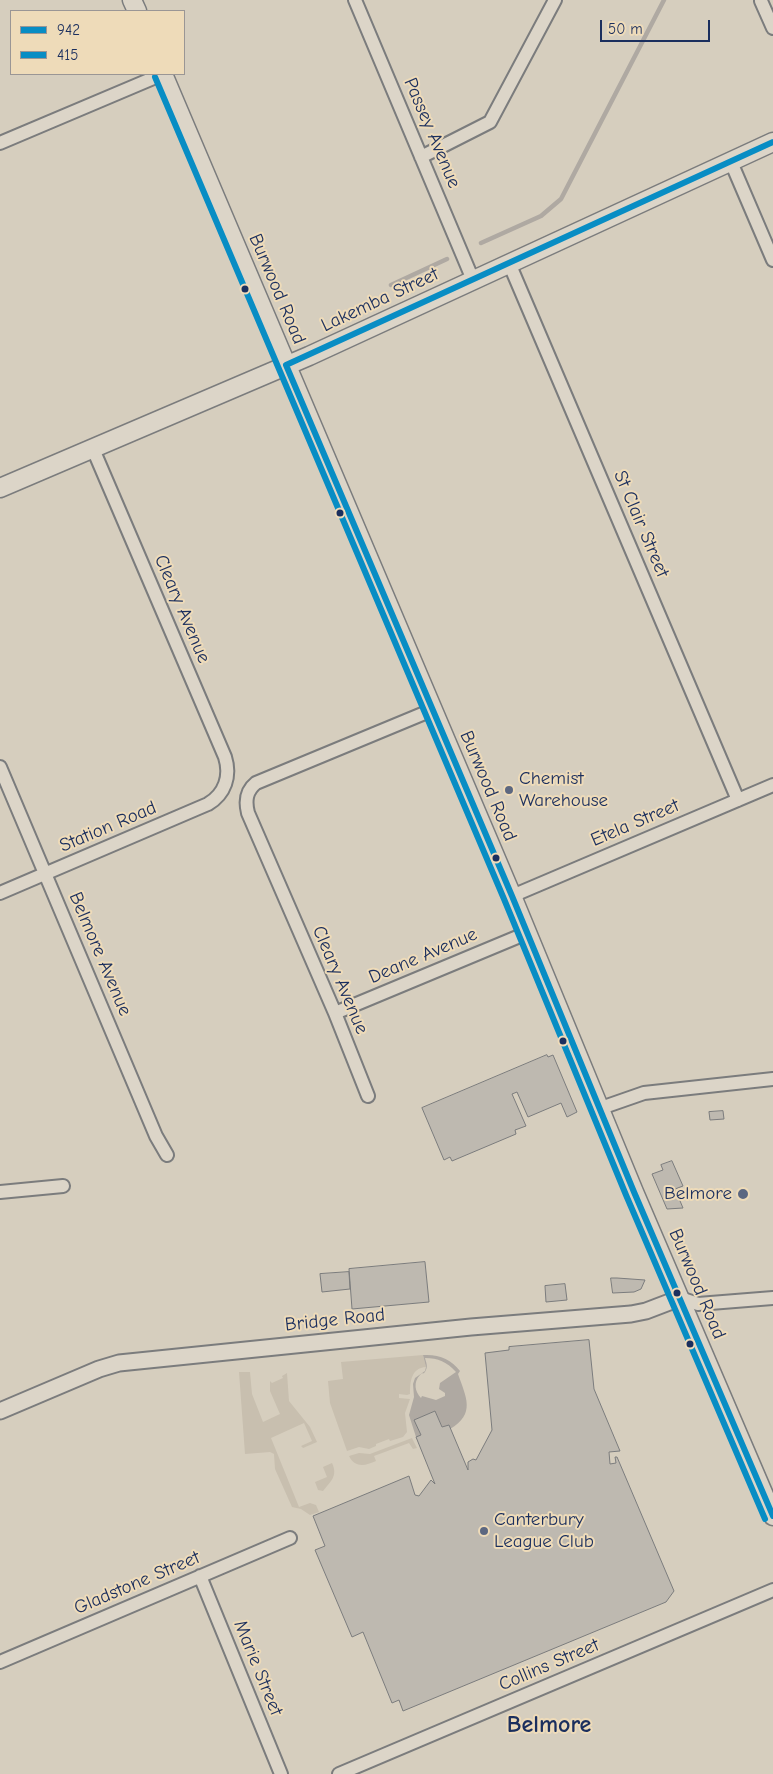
<!DOCTYPE html>
<html>
<head>
<meta charset="utf-8">
<style>
  body { margin:0 }
  #map { position:relative; width:773px; height:1774px; overflow:hidden; background:#d6cebe; font-family:"Comic Neue",sans-serif }
  canvas { display:block }
  .legend { position:absolute; left:10px; top:10px; width:175px; height:65px; box-sizing:border-box; background:#eedbb9; border:1px solid #9a9695; margin:0; padding:6px 9px; list-style:none; font-size:15px; color:#1b2f5e }
  .legend li { display:flex; align-items:center; gap:10px; height:25px }
  .legend b { width:25px; border:1px solid #9a9695 }
  .scale { position:absolute; left:600px; top:20px; width:110px; height:22px; box-sizing:border-box; border:2px solid #1b2f5e; border-top:0; padding-left:6px; font-size:15px; line-height:18px; white-space:nowrap; color:#1b2f5e; -webkit-text-stroke:4px #eedbb9; paint-order:stroke }
</style>
</head>
<body>
<div id="map">
<canvas width="773" height="1774"></canvas>
<ul class="legend">
<li><b style="height:6px;background:#088dc4"></b>942</li>
<li><b style="height:6px;background:#088dc4"></b>415</li>
</ul>
<div class="scale">50 m</div>
</div>
<script>
const c = document.querySelector('canvas').getContext('2d');
c.lineJoin = 'round';
function fill(path, color) { c.fillStyle = color; c.fill(path, 'evenodd'); }
function trace(path, color, width, dash) { c.strokeStyle = color; c.lineWidth = width; c.lineCap = dash ? 'butt' : 'round'; c.setLineDash(dash || []); c.stroke(path); }
function drawText(font, color, halo, rows, align = 'center') {
  c.font = font + ' "Comic Neue",sans-serif'; c.lineWidth = 4; c.setLineDash([]); c.textBaseline = 'middle'; c.strokeStyle = halo; c.fillStyle = color; for (const [text, x, y, turn = 0] of rows) {
    c.save(); c.translate(x, y); c.rotate((+turn || 0) * Math.PI / 180); c.textAlign = isNaN(turn) ? turn : align; if (halo) c.strokeText(text, 0, 0); c.fillText(text, 0, 0); c.restore();
  }
}
fill(new Path2D(`
  M423 1355 426 1367C411 1368 410 1382 410 1394L407 1395 399 1394V1398L410 1399 405 1413 407 1432 403 1437 390 1441 389 1439 376 1444V1446L369 1449 359 1447 347 1451 330 1403 328 1381 343 1379 341 1362Z
  M239 1372H250L252 1394 263 1422 280 1414 270 1391V1381L272 1383 283 1378 282 1376 287 1373 289 1401 310 1427 317 1442 303 1448 301 1446 312 1441 304 1423 271 1438 299 1507 310 1503 316 1505 319 1512 310 1515 301 1509 292 1507 275 1469 274 1454 270 1452 245 1454Z
  M412 1438 417 1448 413 1449 409 1443 374 1456 376 1461C365 1466 355 1468 349 1456L359 1453 370 1454Z
  M332 1463C338 1476 331 1481 323 1491L318 1490 315 1482 327 1477 323 1467Z`), '#c8bfaf');
fill(new Path2D(`
  M423 1355C439 1354 451 1359 460 1371L458 1374C466 1397 476 1414 450 1429L449 1425 442 1427 435 1411 415 1420 421 1435 416 1437 409 1415 414 1397 413 1384 415 1378 425 1371 426 1367ZM425 1358C438 1358 447 1362 456 1372L440 1383 439 1389 445 1393V1396L436 1400 422 1396 421 1398C415 1392 413 1382 420 1375 424 1371 423 1376 426 1370 428 1366 426 1362 425 1358Z`), '#afa9a2');
trace(new Path2D(`
  M481 243 541 216 561 199 664 0
  M391 285 447 259`), '#afa9a2', 4.5);
const building = new Path2D(`
  M547 1055 548 1057 553 1055 577 1112 567 1117 561 1103 528 1117 517 1092 512 1094 526 1126 515 1130 516 1134 452 1161 450 1157 444 1160 422 1108Z
  M723 1111 724 1119 710 1120 709 1112Z
  M672 1161 683 1186 675 1189 683 1208 667 1209 652 1174 663 1170 661 1165Z
  M425 1262 429 1302 352 1309 349 1269Z
  M349 1272 350 1289 322 1292 320 1274Z
  M611 1278H617L645 1280 641 1289 634 1292 613 1293Z
  M565 1284 567 1300 546 1302 545 1286Z
  M589 1340 594 1389 620 1451 609 1452 610 1464 616 1463 615 1457H617L674 1591 666 1602 403 1711 399 1700 392 1703 363 1632 352 1637 315 1550 325 1546 313 1516 409 1476 415 1495 419 1496 431 1480 435 1484 416 1437 421 1435 414 1420 435 1411 442 1427 449 1425 468 1470V1462L473 1459 476 1460 492 1430 485 1353 509 1350V1347Z`);
fill(building, '#beb9b0');
trace(building, '#7b7c7d', 1);
const minor = new Path2D(`
  M355 0 473 280
  M761 1 773 28
  M0 143 163 74
  M421 157 490 122 555 0
  M731 162 773 260
  M509 263 738 800
  M0 767 156 1136 167 1155
  M0 893 208 804C225 794 231 776 225 757L93 449
  M512 896 773 785
  M335 1013 527 933
  M368 1096 335 1013 248 813C245 801 246 791 256 783L432 710
  M601 1108 644 1093 773 1079
  M0 1192 63 1186
  M680 1298 698 1304 773 1298
  M200 1576 281 1774
  M0 1662 290 1538
  M339 1774 773 1590`);
const tertiary = new Path2D(`
  M0 1411 99 1369 119 1363 471 1327 631 1314 646 1311 680 1298`);
const secondary = new Path2D(`
  M132 0 137 11
  M163 74 512 896 634 1192 773 1516
  M0 488 309 356 773 142`);
trace(minor, '#7b7c7d', 16);
trace(tertiary, '#7b7c7d', 19);
trace(secondary, '#7b7c7d', 21);
trace(minor, '#dcd5c8', 12);
trace(tertiary, '#dcd5c8', 15);
trace(secondary, '#dcd5c8', 18);
trace(new Path2D(`
  M286 365 512 896 634 1192 773 1516
  M286 365 773 142`), '#088dc4', 6);
trace(new Path2D(`
  M155 77 504 899 626 1195 765 1519`), '#088dc4', 6);
for (const [x, y, r, color] of [
  [245,289,4.5,"#1b2f5e"],
  [340,513,4.5,"#1b2f5e"],
  [509,790,5,"#5c6780"],
  [496,858,4.5,"#1b2f5e"],
  [563,1041,4.5,"#1b2f5e"],
  [743,1194,6,"#5c6780"],
  [677,1293,4.5,"#1b2f5e"],
  [690,1344,4.5,"#1b2f5e"],
  [484,1531,5,"#5c6780"]
]) { const dot = new Path2D(); dot.arc(x, y, r, 0, 2 * Math.PI); c.fillStyle = color; c.fill(dot); trace(dot, '#eedbb9', 2); }
drawText('19px', '#1b2f5e', '#eedbb9', [
  ["Passey Avenue",432,133,67],
  ["Burwood Road",277,289,67],
  ["Lakemba Street",380,300,-25],
  ["St Clair Street",641,524,67],
  ["Cleary Avenue",182,609,67],
  ["Burwood Road",488,786,67],
  ["Etela Street",635,823,-23],
  ["Station Road",108,827,-23],
  ["Belmore Avenue",100,954,67],
  ["Deane Avenue",423,956,-23],
  ["Cleary Avenue",340,980,67],
  ["Burwood Road",697,1284,67],
  ["Bridge Road",335,1320,-6],
  ["Gladstone Street",137,1583,-23],
  ["Collins Street",549,1665,-23],
  ["Marie Street",258,1668,68]
]);
drawText('19px', '#1b2f5e', '#eedbb9', [
  ["Chemist",519,779],
  ["Warehouse",519,801],
  ["Belmore",732,1194,"right"],
  ["Canterbury",494,1520],
  ["League Club",494,1542]
], 'left');
drawText('bold 24px', '#1b2f5e', '#eedbb9', [
  ["Belmore",549,1725]
]);
</script>
</body>
</html>
